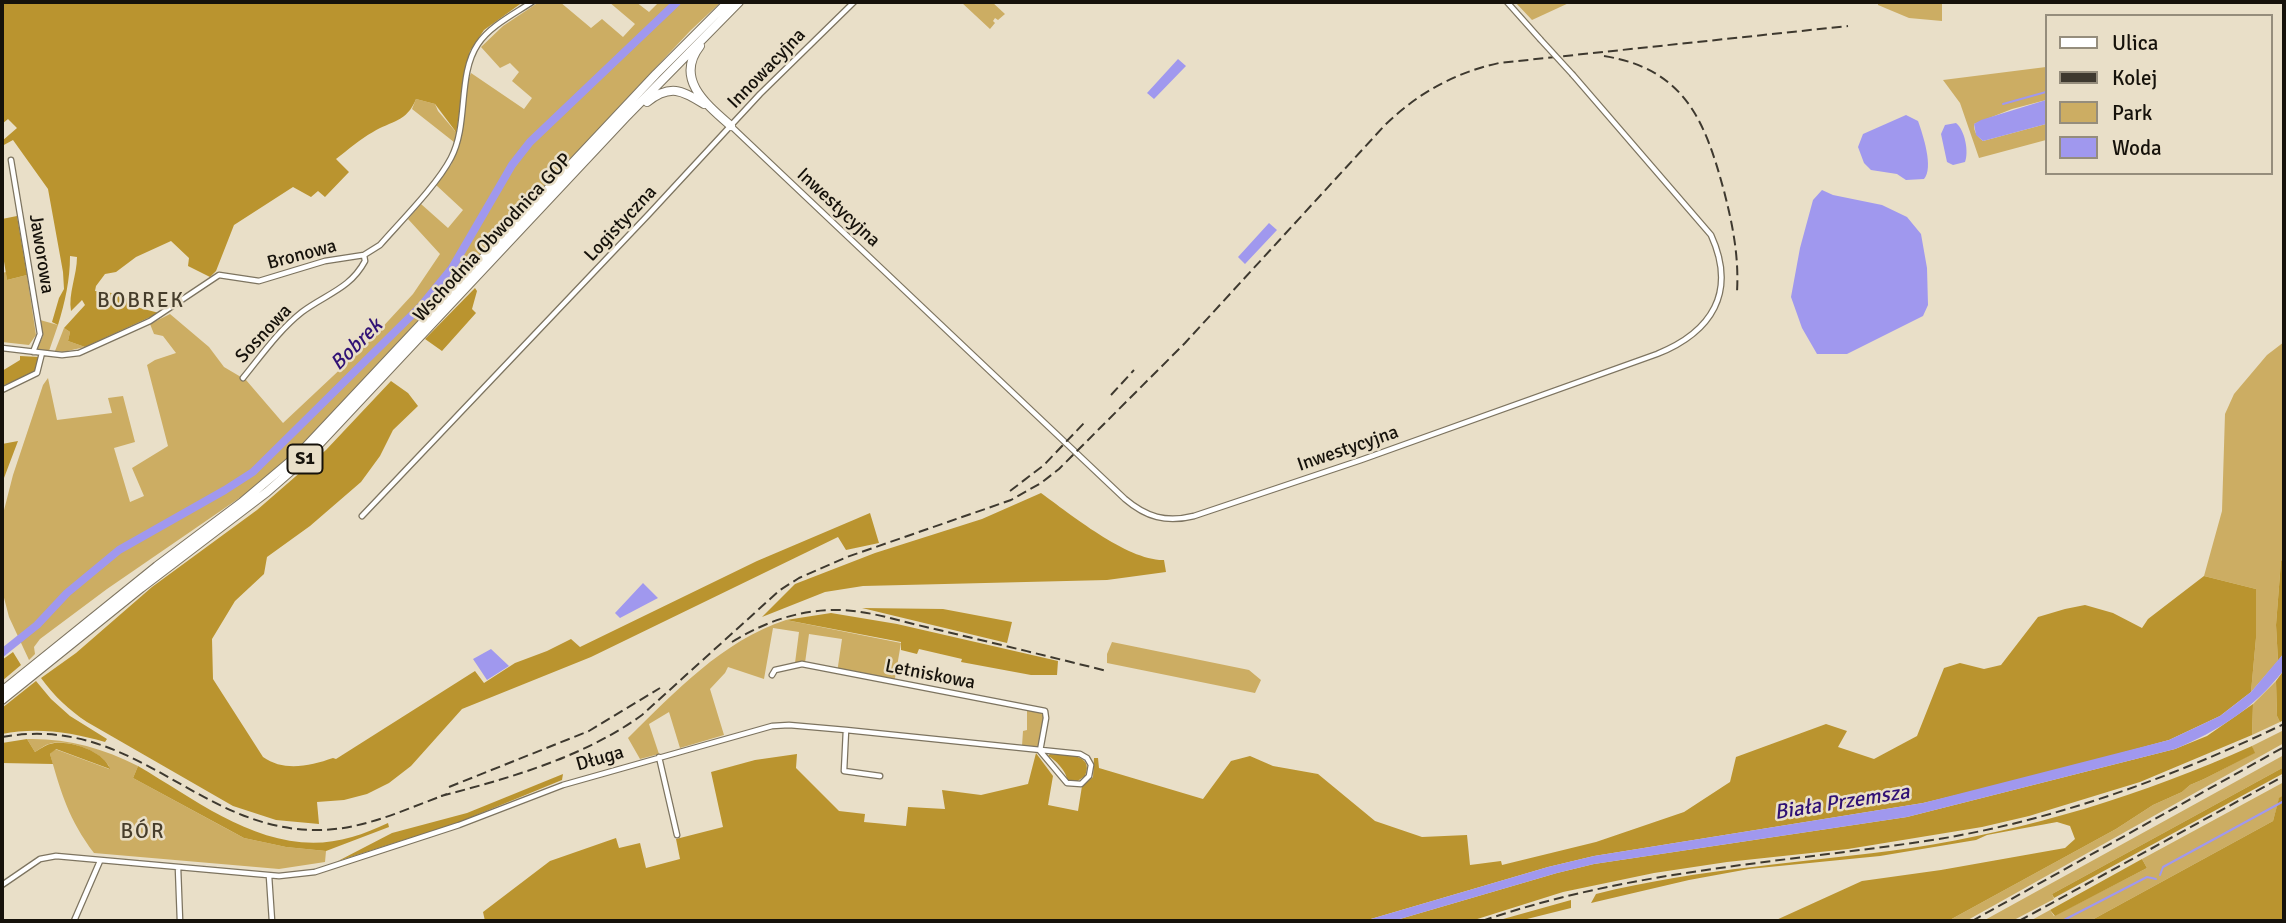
<!DOCTYPE html>
<html>
<head>
<meta charset="utf-8">
<style>
  body { margin:0 }
  #map { position:relative; width:2286px; height:923px; overflow:hidden; background:#e9dfc8; font-family:Signika,sans-serif }
  canvas { display:block }
  .frame { position:absolute; inset:0; border:4px solid #16120b; pointer-events:none }
  .legend { position:absolute; left:2045px; top:14px; width:228px; height:161px; box-sizing:border-box; background:#e9dfc8; border:2px solid #958d7c; margin:0; padding:9px 12px; list-style:none; font-size:21px; color:#16120b }
  .legend li { display:flex; align-items:center; gap:14px; height:35px }
  .legend b { width:35px; border:2px solid #958d7c }
</style>
</head>
<body>
<div id="map">
<canvas width="2286" height="923"></canvas>
<div class="frame"></div>
<ul class="legend">
<li><b style="height:9px;background:#fff"></b>Ulica</li>
<li><b style="height:9px;background:#3e392f"></b>Kolej</li>
<li><b style="height:19px;background:#ccad63"></b>Park</li>
<li><b style="height:19px;background:#a098ee"></b>Woda</li>
</ul>
</div>
<script>
const c = document.querySelector('canvas').getContext('2d');
c.lineJoin = 'round';
function fill(path, color) { c.fillStyle = color; c.fill(path, 'evenodd'); }
function trace(path, color, width, dash) { c.strokeStyle = color; c.lineWidth = width; c.lineCap = dash ? 'butt' : 'round'; c.setLineDash(dash || []); c.stroke(path); }
function drawText(font, color, halo, rows, align = 'center') {
  c.font = font + ' Signika,sans-serif'; c.lineWidth = 5; c.setLineDash([]); c.textBaseline = 'middle'; c.strokeStyle = halo; c.fillStyle = color; for (const [text, x, y, turn = 0] of rows) {
    c.save(); c.translate(x, y); c.rotate((+turn || 0) * Math.PI / 180); c.textAlign = isNaN(turn) ? turn : align; if (halo) c.strokeText(text, 0, 0); c.fillText(text, 0, 0); c.restore();
  }
}
fill(new Path2D(`
  M539 2H560L591 28 602 19 623 37 635 24 609 2H636L649 12 659 2H721L691 30 291 456 251 490 107 589 40 639 34 647 35 654 29 660 9 617 2 590V518L13 475 43 385 48 378 57 420 112 413 108 398 123 396 135 442 114 448 130 502 144 496 132 468 168 446 147 365 155 360 176 353 163 336 154 334 150 324 170 314 209 347 224 367 246 380 283 423 365 346 413 294 440 254 408 219 421 204 448 228 463 210 436 185 451 165 459 146 412 109 416 99 435 104 438 111 455 131 464 91 471 73 524 109 532 98 512 81 519 72 510 63 500 68 481 47 503 26Z
  M961 2H992L1005 14 998 20 995 18 993 21 995 23 990 29Z
  M1515 2H1571L1532 20Z
  M1878 2H1942V21L1909 18 1878 5Z
  M2046 67V100L2012 109 1974 124C1974 133 1977 136 1983 141L2046 124V140L1979 158 1960 103 1943 80Z
  M6 272 7 280 27 275 36 335 29 345 2 342V273Z
  M40 320 58 325 49 351 37 349 43 336Z
  M64 328 70 332 68 341 85 347 63 352 55 351Z
  M2284 342V557L2281 561 2276 625 2278 661 2251 692 2256 638V589L2204 576 2222 511 2225 414 2234 394 2267 355Z
  M786 620 901 643 894 684 837 673 842 639 809 634 805 663H795L799 632 773 628 764 679 728 667 725 673 710 689 724 735 680 748 669 712 649 724 659 754 640 759 628 738C675 692 722 641 786 620Z
  M1112 642 1249 670 1261 680 1255 693 1107 663V654Z
  M2276 681 2277 716 2280 722 2252 735 2253 704Z
  M1027 709 1043 712 1045 715 1038 748 1022 746 1023 731 1027 730Z
  M2284 730V743L1966 921H1948L2116 829 2153 805 2182 792 2190 785 2204 779 2254 753 2252 746Z
  M27 739C66 738 103 748 138 766L133 778 229 830 244 838 286 847 326 851 325 862 279 869 94 853C69 820 61 793 50 754L55 749 109 769V766C100 751 67 738 49 744 44 745 39 750 35 752Z
  M2284 755V767L2052 894 2054 899 2012 921H1983Z
  M2284 782V795L2279 799 2273 821 2090 921H2030L2050 910 2054 916 2147 868 2142 859Z`), '#ccad63');
fill(new Path2D(`
  M2 2H523L484 30 470 51 456 132 435 104 416 99C407 122 391 121 373 132 360 139 348 150 336 159L349 172 325 197 318 191 311 197 293 187 234 225 216 271 210 277 188 266 189 258 171 241 136 257 116 272 105 274 96 286 95 291 112 293 129 299 140 308 159 313 85 347 68 341 70 332 64 328 85 305 82 300 71 311C68 294 77 275 77 257L70 256C70 280 65 302 58 325L52 322 59 298 64 289 63 272 48 189 13 140 2 146V141L17 128 8 119 2 124Z
  M17 216 27 275 7 280 2 249V219Z
  M475 288 477 291 472 309 476 313 442 351 425 339Z
  M20 356 39 357 36 372 2 386V371L20 360Z
  M391 381 408 393 418 406 393 430 380 456 361 482 310 526 267 557 264 574 235 601 212 639 213 679 263 757C284 772 310 766 333 758L336 759 475 671 484 683 515 663 547 651 571 639 580 647 757 561 870 513 879 543 846 550 838 537 591 657 462 709 411 766 389 783 367 794 344 800 317 802 319 824 276 820 233 806 87 722C69 710 54 696 41 678L76 653 152 587 257 510 326 450Z
  M18 441 4 478 2 480V444Z
  M1041 493C1070 514 1128 561 1164 560L1166 572 1107 580 863 586 825 592 762 617 795 584 875 553 982 519Z
  M2284 557V653L2278 661 2276 625 2281 561Z
  M2204 576 2256 589V638L2251 692 2220 716 2169 740 2033 777 1923 803 1594 856 1548 867 1364 921H485L483 912 550 861 616 838 619 848 640 843 646 868 680 859 676 839 723 827 711 772 755 760 797 754 796 768 839 811 865 814 864 822 906 826 908 807 945 809 942 790 981 795 1028 784 1036 753 1053 776 1048 805 1078 811 1082 786 1093 777 1094 758H1098L1099 768 1203 799 1231 761 1250 756 1273 766 1318 774 1375 821 1422 837 1467 835 1470 865 1501 861 1502 865 1596 842 1684 812 1730 782 1736 757 1826 724 1847 731 1838 747 1874 759 1917 736 1944 668 1960 663 1984 669 2001 665 2038 617 2065 609 2085 605 2113 613 2142 628 2148 619Z
  M862 608 943 609 1012 622 1007 643Z
  M831 613 897 624 1058 661 1057 675H1031L961 662 962 659 919 649 917 654 901 650V642L786 620Z
  M13 652 21 665 2 681V660Z
  M2284 670V720L2280 722 2277 716 2276 681Z
  M36 681 51 699 70 716 107 739 105 742C71 732 36 727 2 734V708Z
  M2253 704 2252 735 2140 782 2029 816 1982 827 1848 849 1727 862 1654 873 1563 892 1471 921H1393L1557 873 1594 864 1907 817 2175 749 2207 736Z
  M27 739 35 752C39 750 45 745 50 744 68 739 104 751 110 769L56 749 50 754 53 764 2 763V743Z
  M2252 746 2255 753 2204 779 2190 785 2182 792 2153 805 2116 829 1948 921H1774L1862 881 1941 870 2065 848 2075 839 2070 826 2057 822 1987 835 1976 840 1880 856 1749 869 1689 880 1591 903 1596 894C1699 868 1806 863 1911 848 2029 830 2143 795 2252 746Z
  M1050 754C1065 755 1095 753 1085 776L1076 782 1067 780C1067 772 1055 759 1048 756Z
  M138 766C203 804 272 861 352 837 364 834 376 828 388 823L389 827 326 851 286 847 244 838 133 778Z
  M2284 767V773L2054 898 2052 894Z
  M563 774 562 780 457 823 338 861 392 833 467 813Z
  M2284 795V921H2090L2273 821 2279 798Z
  M2142 859 2147 868 2055 916 2050 910Z
  M1571 900V908L1519 921H1496Z`), '#ba942f');
fill(new Path2D(`
  M1178 59 1186 66 1154 99 1147 93Z
  M2046 100V124L1983 141 1976 135 1974 124 1981 120Z
  M1906 115 1918 121C1923 135 1934 168 1924 179L1906 180 1897 174 1871 170 1864 163 1858 147 1863 134Z
  M1956 123C1965 130 1969 152 1965 162L1953 165 1947 162 1941 134 1945 125Z
  M1822 190 1833 195 1882 205 1907 217 1921 234 1927 268 1928 305 1923 316 1847 354H1817L1802 328 1791 297 1800 248 1813 200Z
  M1269 223 1277 230 1245 264 1238 257Z
  M643 583 658 598 620 618 615 613Z
  M491 649 509 666 487 680 473 659Z
  M2284 653V670C2253 709 2220 730 2175 749L1907 817 1594 864 1557 873 1393 921H1364L1548 867 1594 856 1923 803 2169 740 2220 716 2251 692Z`), '#a098ee');
trace(new Path2D(`
  M2003 104 2046 92
  M2160 875 2163 867 2284 801
  M2062 921 2147 877 2156 879`), '#a098ee', 2);
trace(new Path2D(`
  M2 653 37 625 67 593 119 550 225 490 253 472 421 306 452 268 512 165 530 142 677 2`), '#a098ee', 8);
const minor = new Path2D(`
  M1507 2 1540 39
  M732 127 1125 499C1146 517 1166 523 1194 516L1361 460 1657 354C1712 332 1737 292 1711 235L1573 75
  M11 160 40 334 33 352
  M2 348 62 355 79 353 150 321 219 275 259 281 325 261 364 255 380 245C401 221 437 185 451 158 469 124 457 75 478 44 490 26 514 14 532 2
  M243 378C261 356 279 330 302 312 326 294 350 289 365 261L364 255
  M2 390 37 373 42 353
  M362 516 649 214 760 94 854 2
  M772 675 775 670 802 664 1045 711 1046 718 1040 751
  M846 730 844 771 880 776
  M659 757 677 835
  M178 868 180 921
  M269 876 272 921
  M2 885 40 859 56 856 279 876 315 872 459 825 563 785 772 726 789 725 846 730 1080 754 1087 758 1091 765 1089 776 1081 784 1067 783 1040 751
  M74 921 100 861`);
const motorway = new Path2D(`
  M700 46C674 79 707 105 731 126
  M647 102C670 84 682 90 704 104
  M2 691 157 566 241 503 299 454 656 74 728 2
  M2 700 141 588 267 492 307 457 625 118 739 2`);
trace(minor, '#7d7460', 7);
trace(motorway, '#7d7460', 10);
trace(minor, '#fff', 4.5);
trace(motorway, '#fff', 8);
trace(new Path2D(`
  M1604 56C1685 69 1705 121 1724 191 1733 226 1739 257 1737 292
  M1111 395 1134 370
  M1010 491 1044 465 1084 423
  M732 642C763 623 795 611 832 610 864 609 895 620 926 627 986 641 1047 656 1107 671
  M2 737C136 713 198 833 321 830 365 829 406 809 447 794
  M449 787 589 731 660 688
  M441 796C510 778 584 757 642 715L780 590 799 578 847 557 1011 500 1041 483 1059 469 1185 343 1385 125C1418 93 1454 73 1499 63L1848 26
  M1482 921C1633 869 1784 863 1939 839 2059 819 2175 776 2284 724
  M1972 921 2284 747
  M2019 921 2284 776`), '#3e392f', 2, [10, 5]);
const minorBridge = new Path2D(`
  M1540 39 1573 75`);
trace(minorBridge, '#7d7460', 7, []);
trace(minorBridge, '#fff', 4.5);
for (const [x, y, w] of [
  [305,459,35]
]) { const box = new Path2D(); box.roundRect(x - w / 2, y - 14.5, w, 29, 5); c.fillStyle = '#e9dfc8'; c.fill(box); trace(box, '#16120b', 2); }
drawText('bold 18px', '#16120b', null, [
  ["S1",305,459]
]);
drawText('19px', '#16120b', '#e9dfc8', [
  ["Innowacyjna",767,69,-46],
  ["Inwestycyjna",838,208,43],
  ["Logistyczna",621,224,-47],
  ["Wschodnia Obwodnica GOP",493,238,-47],
  ["Jaworowa",41,254,81],
  ["Bronowa",302,255,-15],
  ["Sosnowa",264,334,-47],
  ["Inwestycyjna",1348,449,-19],
  ["Letniskowa",930,675,11],
  ["Długa",600,759,-16]
]);
c.letterSpacing = '2px';
drawText('21px', '#463d2b', '#e9dfc8', [
  ["BOBREK",141,301],
  ["BÓR",143,832]
]);
c.letterSpacing = '0px';
drawText('italic 21px', '#301175', '#e9dfc8', [
  ["Bobrek",357,345,-45],
  ["Biała Przemsza",1842,803,-9]
]);
</script>
</body>
</html>
